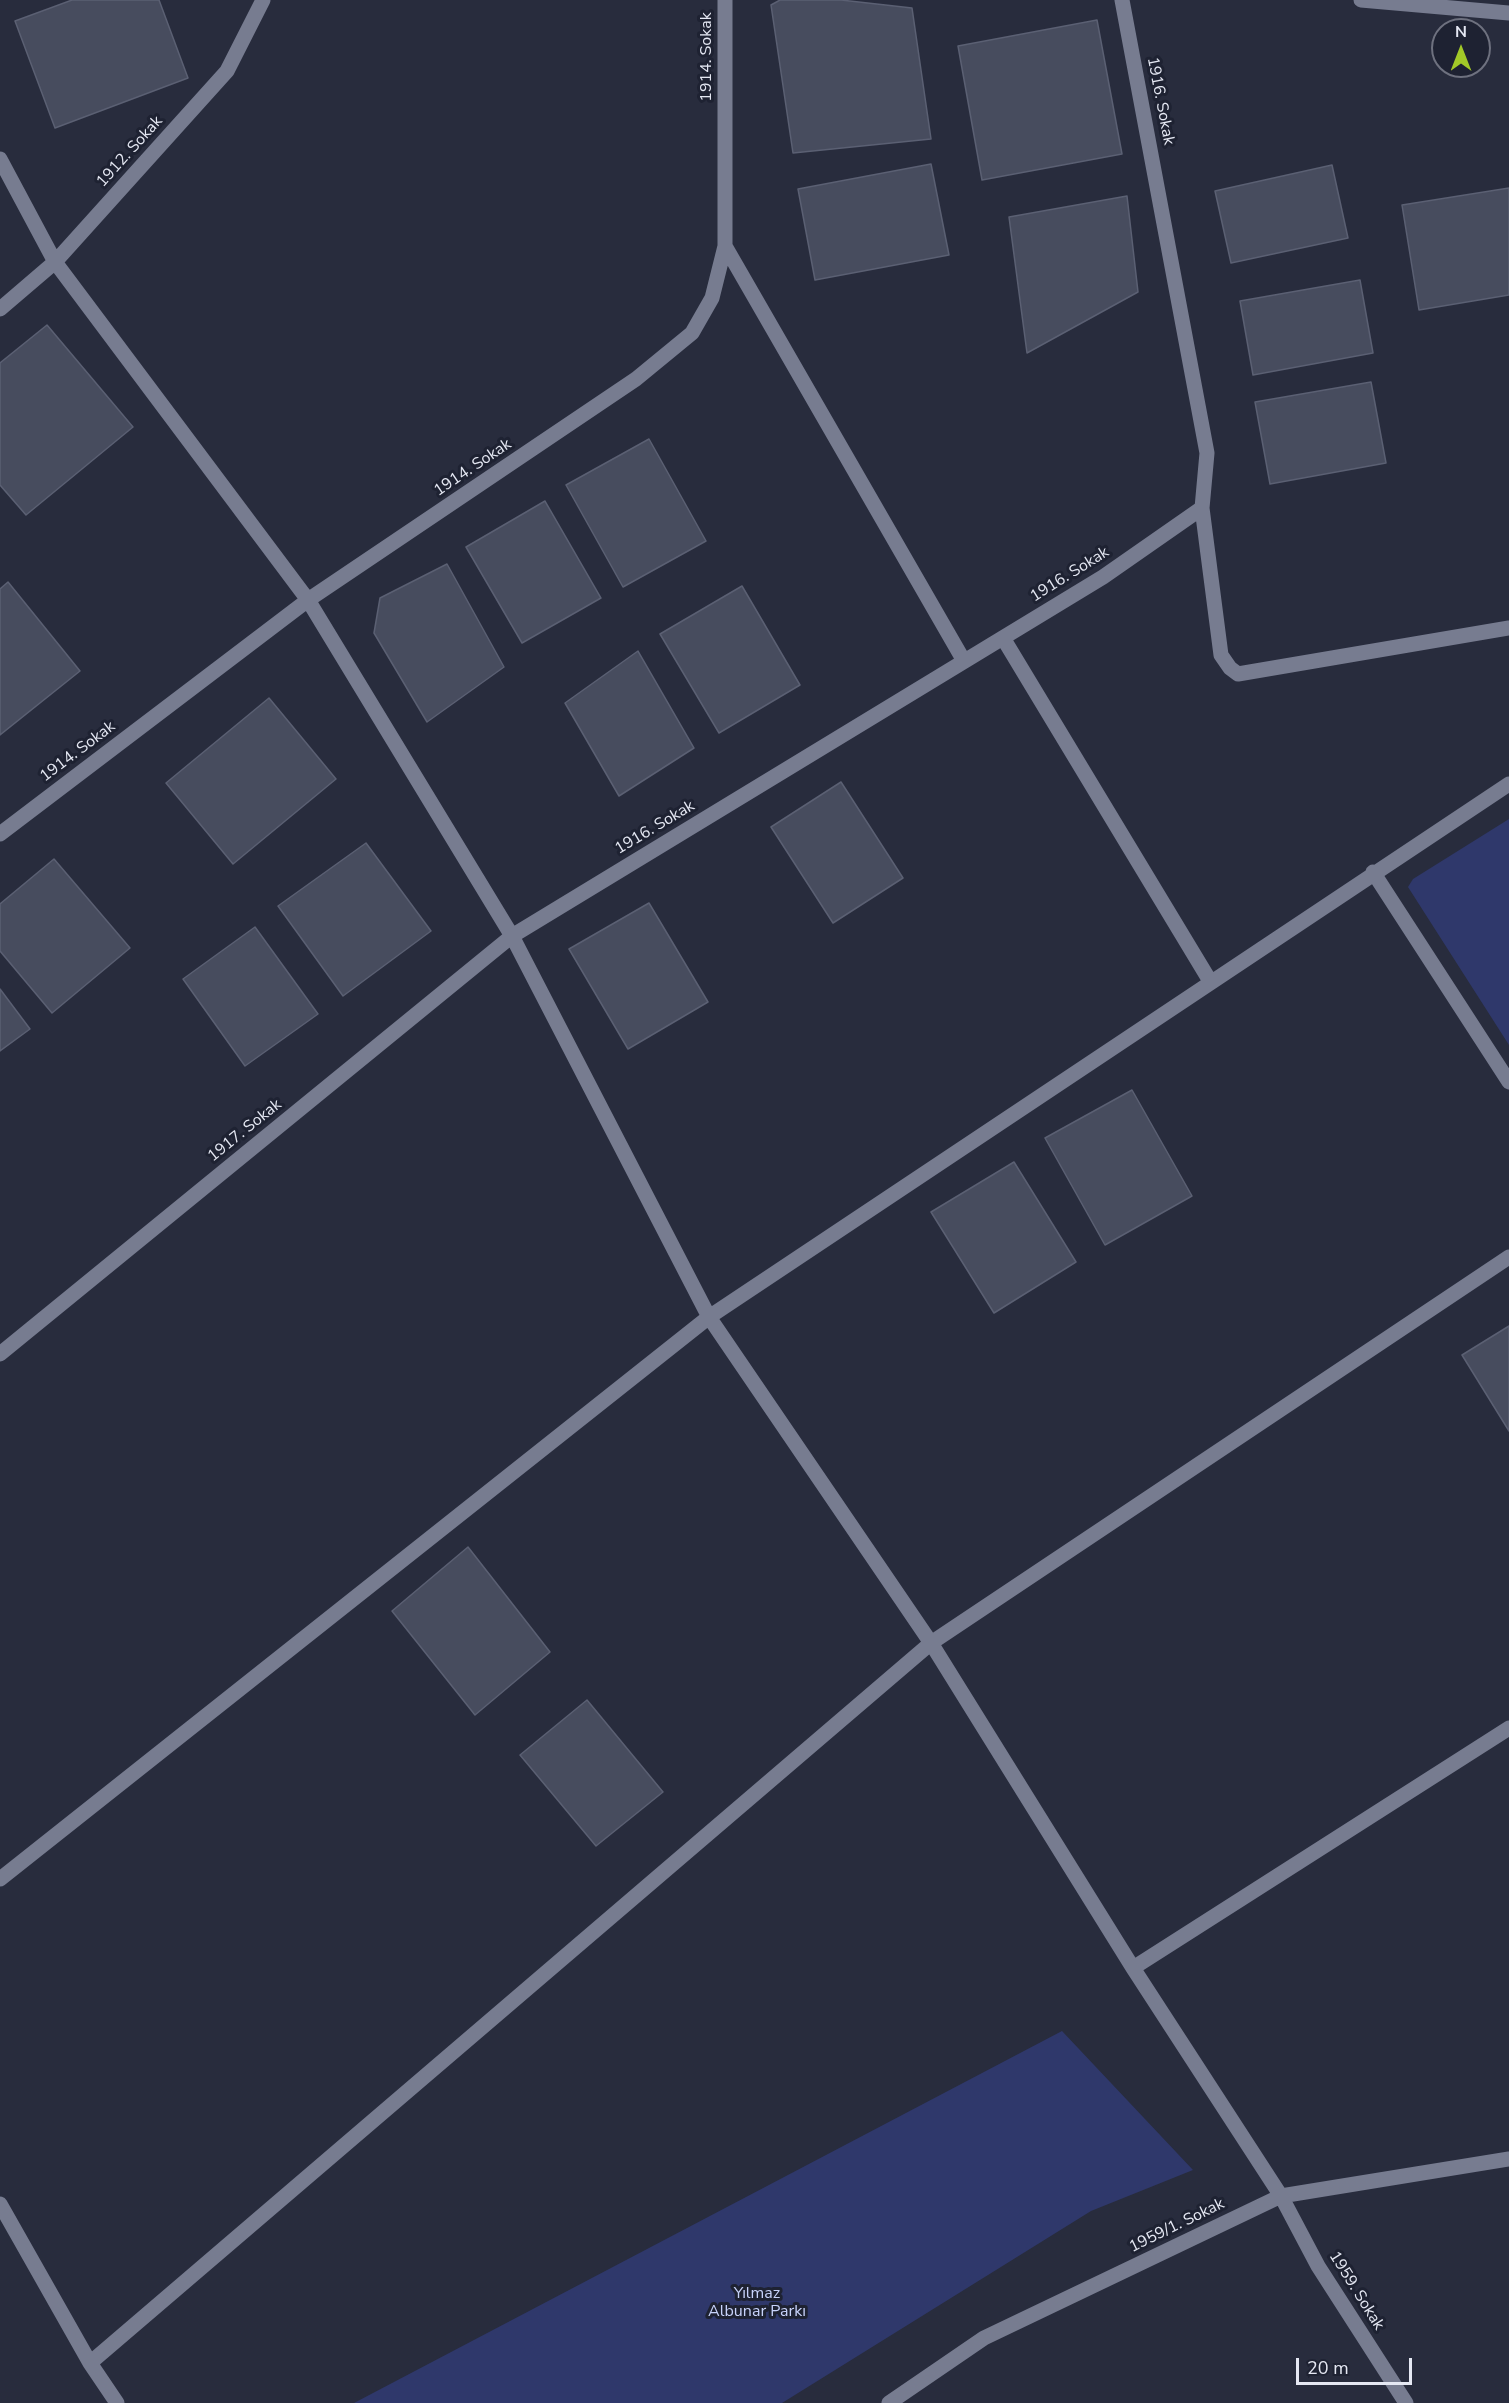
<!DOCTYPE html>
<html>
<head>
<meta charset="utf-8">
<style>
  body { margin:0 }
  #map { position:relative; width:1509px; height:2403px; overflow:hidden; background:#282c3d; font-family:"Nunito Sans",sans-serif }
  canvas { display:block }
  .north { position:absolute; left:1431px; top:18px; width:60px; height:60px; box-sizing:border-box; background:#1e2232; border:2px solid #6e717f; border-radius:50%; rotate:0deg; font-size:16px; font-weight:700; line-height:24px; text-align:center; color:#e5e8f3 }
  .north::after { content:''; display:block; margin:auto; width:21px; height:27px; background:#a2c928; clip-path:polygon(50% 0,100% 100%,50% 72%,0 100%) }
  .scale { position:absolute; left:1296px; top:2358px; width:116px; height:27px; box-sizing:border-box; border:3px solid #e5e8f3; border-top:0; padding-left:8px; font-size:18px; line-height:21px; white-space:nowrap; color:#e5e8f3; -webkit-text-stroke:4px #1e2232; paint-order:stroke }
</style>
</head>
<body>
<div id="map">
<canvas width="1509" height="2403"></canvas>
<div class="north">N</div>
<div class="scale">20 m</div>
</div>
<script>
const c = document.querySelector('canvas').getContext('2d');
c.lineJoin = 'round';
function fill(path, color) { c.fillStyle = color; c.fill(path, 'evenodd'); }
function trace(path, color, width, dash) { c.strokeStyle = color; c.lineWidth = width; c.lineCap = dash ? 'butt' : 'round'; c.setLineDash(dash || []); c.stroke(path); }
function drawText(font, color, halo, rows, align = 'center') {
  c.font = font + ' "Nunito Sans",sans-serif'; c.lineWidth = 6; c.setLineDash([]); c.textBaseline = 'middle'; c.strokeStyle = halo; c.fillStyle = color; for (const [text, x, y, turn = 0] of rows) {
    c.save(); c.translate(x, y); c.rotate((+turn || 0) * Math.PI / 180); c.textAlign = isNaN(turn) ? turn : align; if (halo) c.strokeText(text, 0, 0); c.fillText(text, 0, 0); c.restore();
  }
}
fill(new Path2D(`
  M1509 819V1045L1408 887 1413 879Z
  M1062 2031 1193 2170 1091 2211 782 2403H354Z`), '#2f386b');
const building = new Path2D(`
  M72 0H159L188 78 55 128 15 21Z
  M780 0H841L912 8 931 139 793 153 771 5Z
  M1097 20 1122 154 982 180 958 46Z
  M931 164 949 255 815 280 798 189Z
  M1332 165 1348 238 1231 263 1215 191Z
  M1509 188V295L1419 310 1402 205Z
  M1127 196 1138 292 1027 353 1009 217Z
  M1360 280 1373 353 1253 375 1240 301Z
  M47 325 133 427 26 515 0 485V363Z
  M1371 382 1386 463 1270 484 1255 402Z
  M649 439 706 541 623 587 566 485Z
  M545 501 601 598 522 643 466 547Z
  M447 564 504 667 427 722 374 633 380 598Z
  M8 582 80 671 0 735V589Z
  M742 586 800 685 719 733 660 634Z
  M638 651 694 748 619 796 565 703Z
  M269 698 336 779 233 864 166 783Z
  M841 782 903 878 833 923 771 827Z
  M366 843 431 931 343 996 278 906Z
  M54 859 130 948 52 1013 0 951V904Z
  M649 903 708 1002 628 1049 569 949Z
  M255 927 318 1014 245 1066 183 979Z
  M0 989 30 1029 0 1051Z
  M1132 1090 1192 1196 1105 1245 1045 1138Z
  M1014 1162 1076 1262 994 1313 931 1212Z
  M1509 1326V1431L1462 1355Z
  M468 1547 550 1652 475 1715 392 1611Z
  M587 1700 663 1792 596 1846 520 1755Z`);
fill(building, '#474c5e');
trace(building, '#5b6073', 1.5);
trace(new Path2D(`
  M1361 0 1509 13
  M0 159 55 262 308 600 512 936 709 1317 931 1643 1133 1968 1281 2196 1318 2266 1406 2403
  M725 246 964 661
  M0 309 55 262 227 71 263 0
  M1202 508 1221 655 1230 668 1238 674 1509 628
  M1003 638 1210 981
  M0 834 308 600 636 379 692 333 712 298 725 246V0
  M1373 872 1509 1082
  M0 1354 512 936 1103 577 1202 508 1207 453 1122 0
  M0 1879 709 1317 1509 784
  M1133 1968 1509 1728
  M0 2204 90 2363 117 2403
  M90 2363 931 1643 1509 1257
  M889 2403 984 2338 1281 2196 1509 2159`), '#777c90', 15);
drawText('16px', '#e5e8f3', '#1e2232', [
  ["1914. Sokak",707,57,-90],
  ["1916. Sokak",1160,101,79],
  ["1912. Sokak",130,152,-48],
  ["1914. Sokak",473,468,-34],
  ["1916. Sokak",1070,575,-32],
  ["1914. Sokak",78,752,-37],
  ["1916. Sokak",655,828,-31],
  ["1917. Sokak",245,1131,-39],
  ["1959/1. Sokak",1177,2226,-26],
  ["1959. Sokak",1356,2291,58]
]);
drawText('16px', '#c8d3fb', '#1e2232', [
  ["Yılmaz",757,2294],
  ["Albunar Parkı",757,2312]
]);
</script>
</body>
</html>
